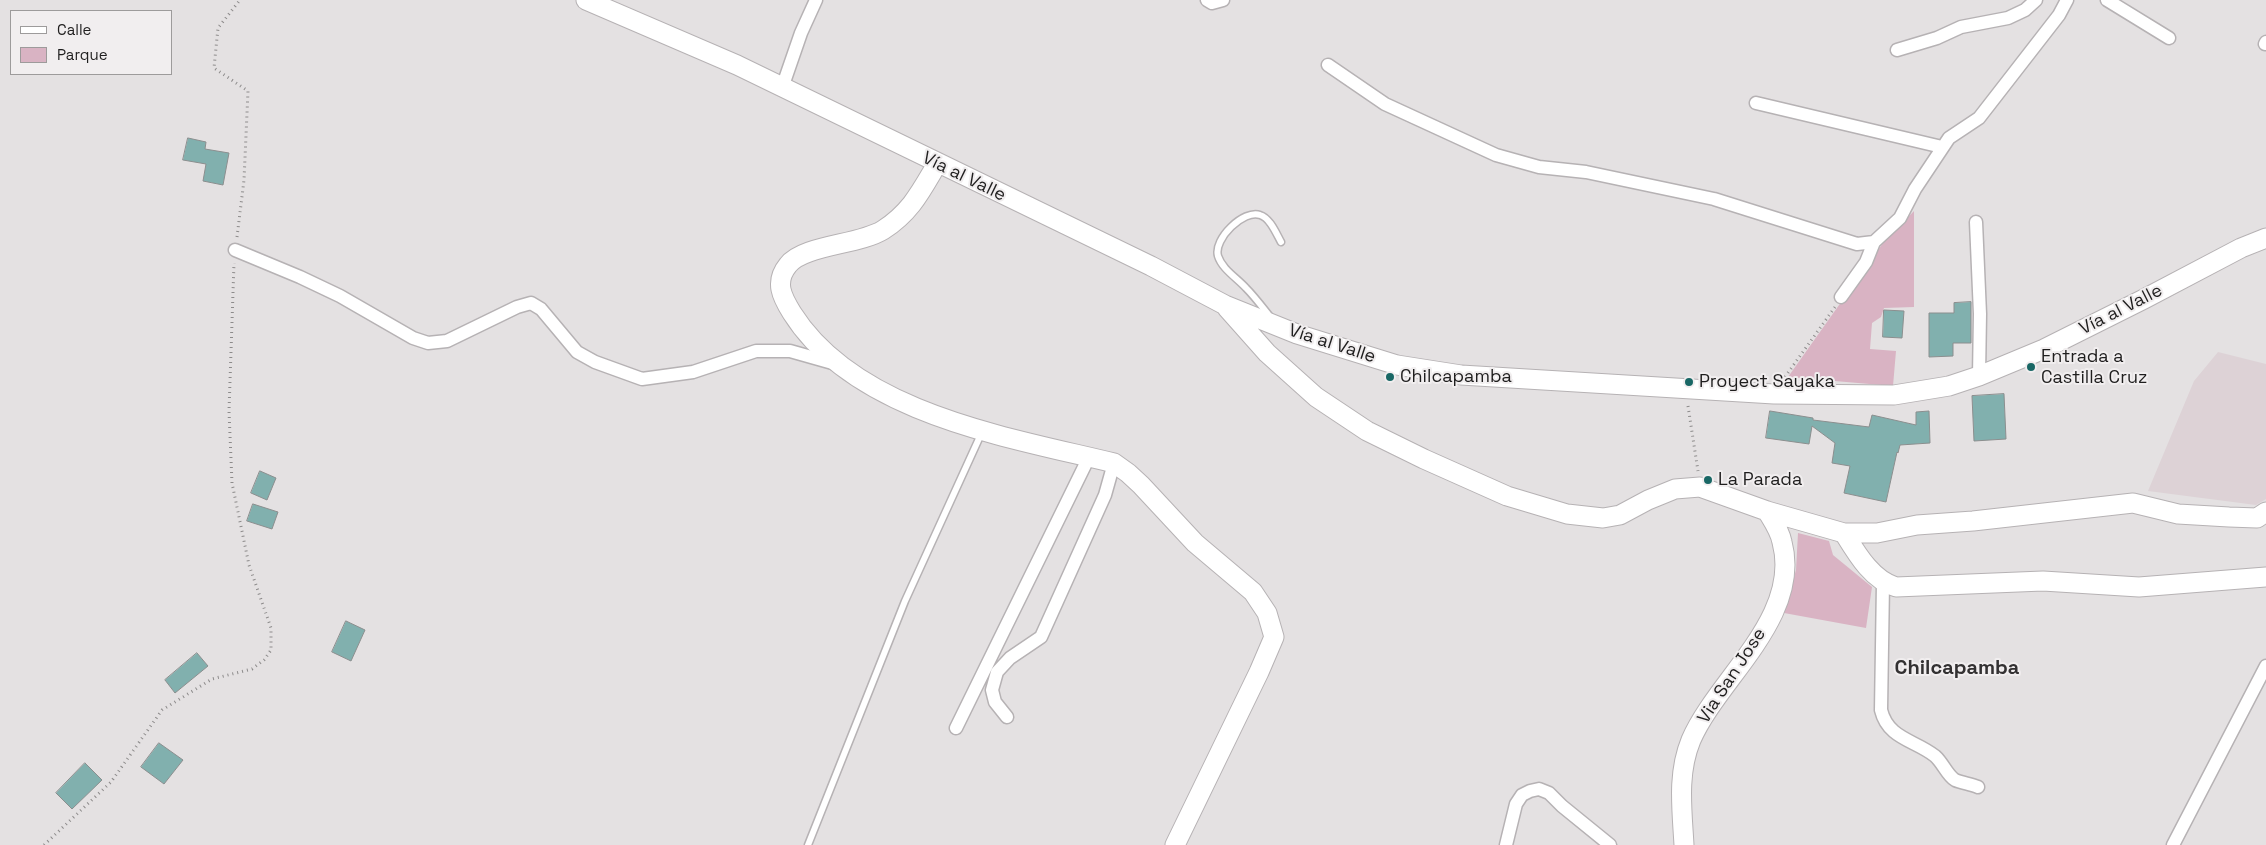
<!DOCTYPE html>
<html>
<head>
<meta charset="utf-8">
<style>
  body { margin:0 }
  #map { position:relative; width:2266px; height:845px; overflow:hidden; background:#e4e1e2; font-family:"Space Grotesk",sans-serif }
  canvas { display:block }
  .legend { position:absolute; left:10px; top:10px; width:162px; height:65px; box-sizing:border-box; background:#f1eeef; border:1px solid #9d9b9b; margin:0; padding:6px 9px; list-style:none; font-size:15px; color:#1f1e1e }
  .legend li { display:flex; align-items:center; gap:10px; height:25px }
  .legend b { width:25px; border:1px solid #9d9b9b }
</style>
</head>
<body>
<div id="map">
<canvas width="2266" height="845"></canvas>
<ul class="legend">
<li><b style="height:6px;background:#fff"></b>Calle</li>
<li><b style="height:14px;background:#d9b3c3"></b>Parque</li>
</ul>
</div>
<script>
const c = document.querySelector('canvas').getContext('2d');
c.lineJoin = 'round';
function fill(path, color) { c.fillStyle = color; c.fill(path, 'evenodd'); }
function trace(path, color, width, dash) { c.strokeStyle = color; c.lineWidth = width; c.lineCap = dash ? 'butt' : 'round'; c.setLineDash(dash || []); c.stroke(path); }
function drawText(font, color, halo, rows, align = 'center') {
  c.font = font + ' "Space Grotesk",sans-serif'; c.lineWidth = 4; c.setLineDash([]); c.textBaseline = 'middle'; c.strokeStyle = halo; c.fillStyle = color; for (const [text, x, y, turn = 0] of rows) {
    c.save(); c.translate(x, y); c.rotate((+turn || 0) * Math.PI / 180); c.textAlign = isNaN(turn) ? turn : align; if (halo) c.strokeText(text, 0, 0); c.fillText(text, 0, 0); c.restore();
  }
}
fill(new Path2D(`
  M2218 352 2266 364V499L2256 505 2148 491 2194 381Z`), '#ddd2d6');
fill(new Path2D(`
  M1914 211V307L1884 308 1881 317 1872 323 1870 349 1896 351 1893 386 1788 377 1883 243Z
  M1798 533 1829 541 1833 555 1872 587 1866 628 1784 613 1796 570Z`), '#d9b3c3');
const building = new Path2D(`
  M188 138 206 142 205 149 229 153 223 185 203 181 206 164 183 160Z
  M1971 302V343H1953V356L1929 357V313H1954V303Z
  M1884 310 1904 311 1902 338 1883 337Z
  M2004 394 2006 439 1974 441 1972 396Z
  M1770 411 1813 418V420L1869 427 1872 415 1916 425V412L1929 411 1930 443 1900 445 1898 453 1897 452 1886 502 1844 493 1850 466 1832 463 1835 443 1812 426 1809 444 1766 438Z
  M260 471 276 478 267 500 251 493Z
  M253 504 278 512 272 529 247 521Z
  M346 621 365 630 351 661 332 652Z
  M197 653 208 666 175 693 165 680Z
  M159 743 183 760 164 784 141 767Z
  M85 763 102 780 72 809 56 793Z`);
fill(building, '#81b0ae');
trace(building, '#8b8e8e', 1);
const lane = new Path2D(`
  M1271 318C1263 308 1255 297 1246 288 1237 278 1222 269 1218 256 1213 239 1244 209 1260 215 1270 218 1276 233 1281 242
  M808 845 905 601 982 432`);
const street = new Path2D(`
  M1207 0 1212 3 1223 0
  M2107 0 2169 38
  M2265 44 2266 42
  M1897 50 1937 38 1961 27 2008 18 2025 10 2036 0
  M1328 65 1385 104 1496 155 1539 167 1586 172 1714 199 1857 244 1874 242 1900 218 1915 189 1949 138 1979 118 2059 15 2067 0
  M782 88 801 33 816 0
  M1756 103 1942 147
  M1976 222 1980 314 1979 376
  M235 250 300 277 340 296 413 338 428 343 447 341 517 307 531 303 541 309 577 352 595 362 642 379 693 372 756 351H790L836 364
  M1841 297 1866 262 1874 242
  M1883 583 1881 710C1888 739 1915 740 1935 756 1943 763 1947 775 1955 780 1962 783 1971 784 1978 787
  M1007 717 995 702 992 690 997 672 1010 658 1041 637 1105 495 1114 463
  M956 728 1089 457
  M1506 845 1516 804 1522 795 1530 791 1539 789 1549 793 1562 806 1610 845
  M2173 845 2266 666`);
const secondary = new Path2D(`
  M586 0 737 65 1151 266 1225 305 1297 334 1397 365 1461 375 1774 394 1894 395 1949 386 1979 376 2044 349 2144 299 2241 248 2266 238
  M937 164C921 191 911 212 883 230 859 245 803 245 788 265 774 282 782 297 792 313 855 413 1007 437 1114 463L1128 473 1141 485 1195 543 1253 592 1267 613 1274 637 1259 672 1175 845
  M1227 308 1267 353 1316 397 1367 431 1424 459 1507 496 1567 514 1603 518 1620 515 1648 500 1675 489 1700 487 1767 511 1844 533H1877L1917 525 1973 521 2133 503 2178 514 2229 517 2257 518 2266 512
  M1844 533C1857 554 1872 580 1896 587L2043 581 2139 587 2266 577
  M1684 845C1682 809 1677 774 1691 740 1718 678 1802 617 1782 542 1780 531 1773 521 1767 511`);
trace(lane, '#b6b2b4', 9);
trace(street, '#b6b2b4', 15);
trace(secondary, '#b6b2b4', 21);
trace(new Path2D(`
  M237 237 244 180 248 91 214 68 218 28 240 0
  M1785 377 1835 307
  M1688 406 1698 471
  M44 845 111 782 162 710 212 679 252 669 264 660 271 650V628L249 565 232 483 229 411 234 263`), '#8d8b8b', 3, [1, 4]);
trace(lane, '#fff', 6);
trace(street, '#fff', 12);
trace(secondary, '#fff', 19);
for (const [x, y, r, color] of [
  [2031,367,5,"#196765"],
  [1390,377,5,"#196765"],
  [1689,382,5,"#196765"],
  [1708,480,5,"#196765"]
]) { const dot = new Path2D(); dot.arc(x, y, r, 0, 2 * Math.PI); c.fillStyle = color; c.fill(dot); trace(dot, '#f1eeef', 2); }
drawText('18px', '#1f1e1e', '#f1eeef', [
  ["Vía al Valle",964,177,26],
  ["Vía al Valle",2121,310,-27],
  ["Vía al Valle",1332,344,18],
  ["Via San Jose",1732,676,-57]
]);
drawText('18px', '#1f1e1e', '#f1eeef', [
  ["Entrada a",2041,357],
  ["Castilla Cruz",2041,378],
  ["Chilcapamba",1400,377],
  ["Proyect Sayaka",1699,382],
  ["La Parada",1718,480]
], 'left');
drawText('bold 20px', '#333132', '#f1eeef', [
  ["Chilcapamba",1957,669]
]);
</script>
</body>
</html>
